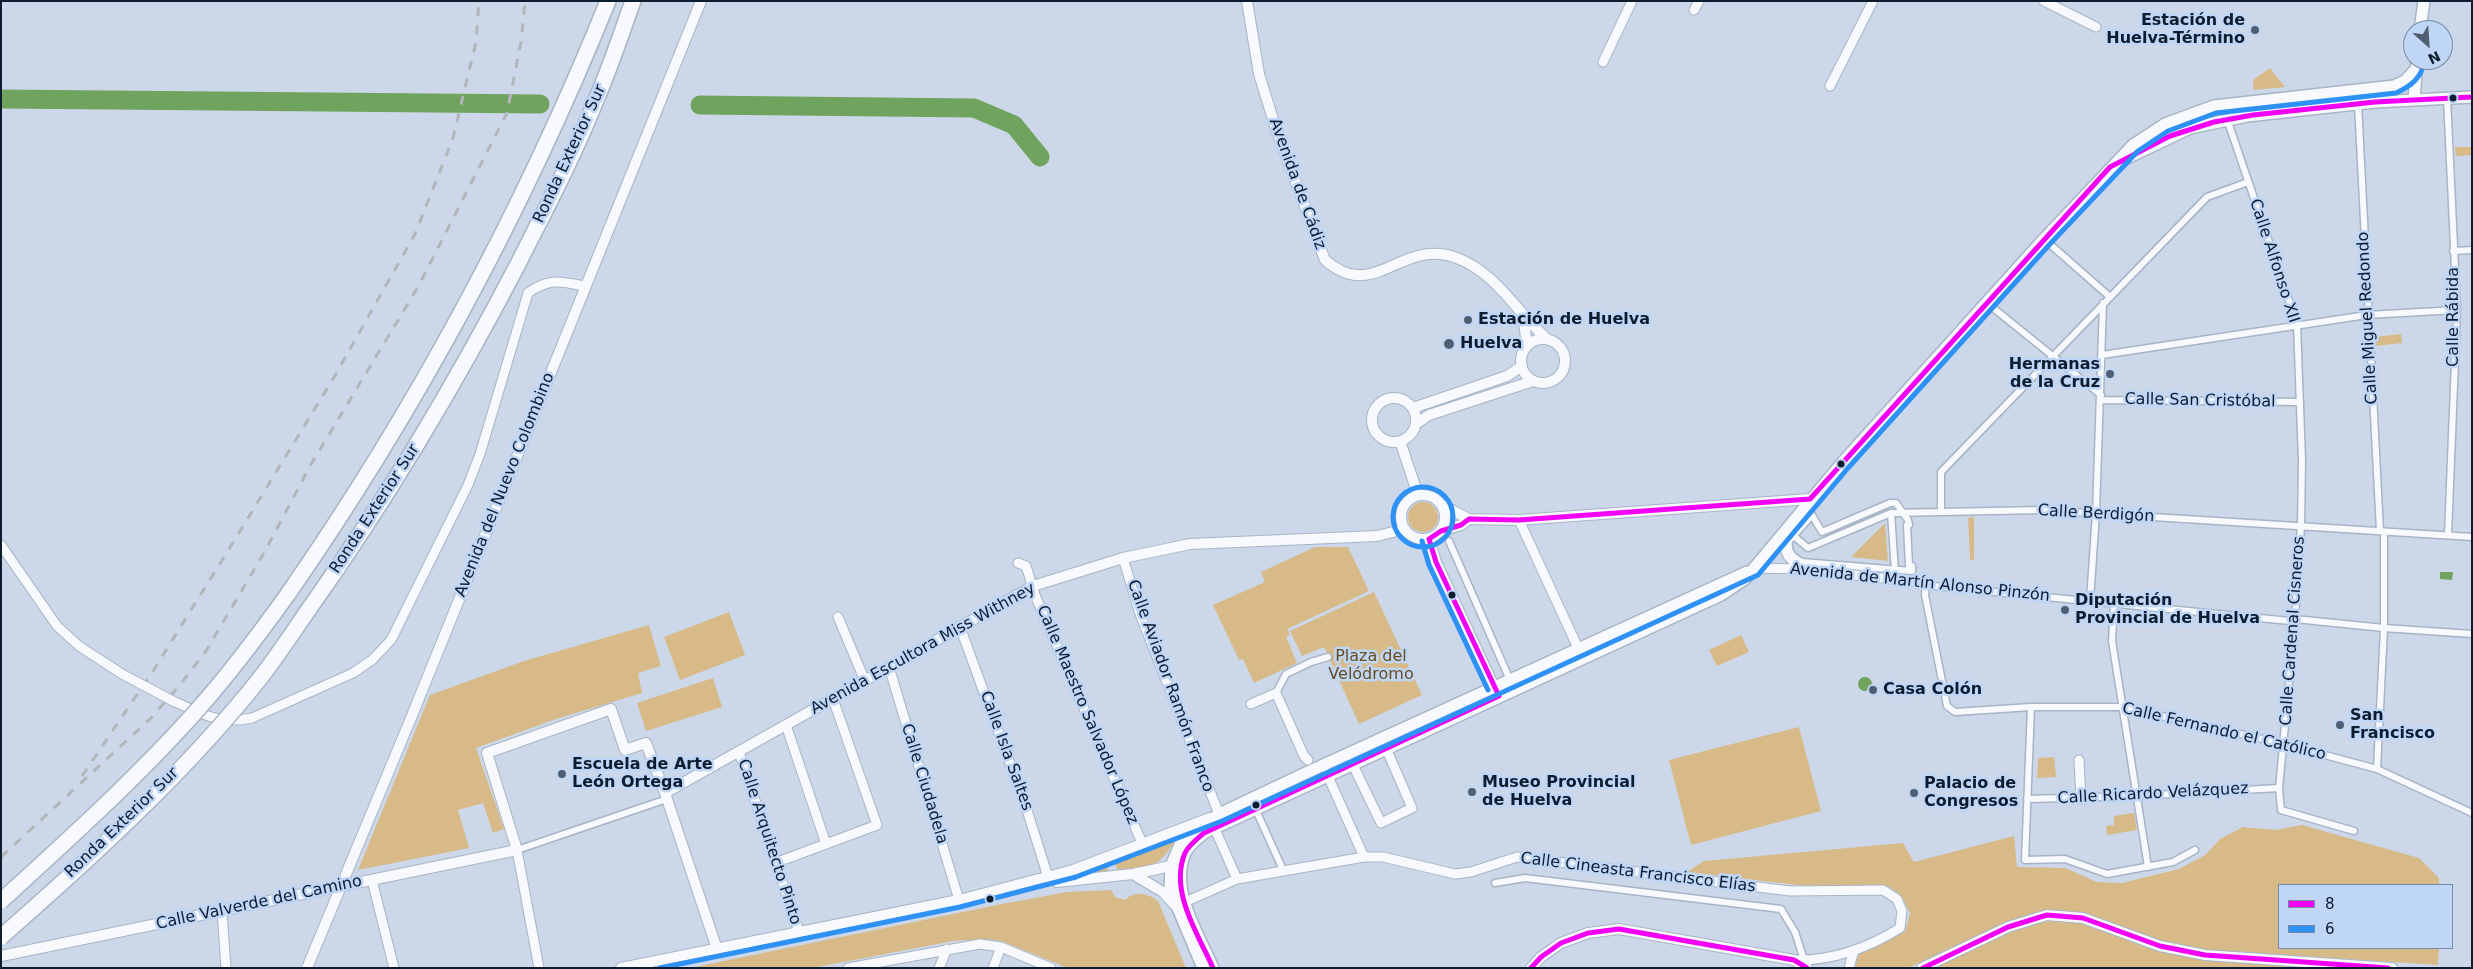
<!DOCTYPE html>
<html>
<head>
<meta charset="utf-8">
<style>
  body { margin:0 }
  #map { position:relative; width:2473px; height:969px; overflow:hidden; background:#ccd8e9; font-family:"DejaVu Sans",sans-serif }
  canvas { display:block }
  .frame { position:absolute; inset:0; border:2px solid #0e1c30; pointer-events:none }
  .legend { position:absolute; left:2278px; top:884px; width:175px; height:65px; box-sizing:border-box; background:#bfd6f6; border:1px solid #788ca7; margin:0; padding:6px 9px; list-style:none; font-size:15px; color:#0e1c30 }
  .legend li { display:flex; align-items:center; gap:10px; height:25px }
  .legend b { width:25px; border:1px solid #788ca7 }
  .north { position:absolute; left:2403px; top:20px; width:50px; height:50px; box-sizing:border-box; background:#bfd6f6; border:1px solid #788ca7; border-radius:50%; rotate:154deg; font-size:14px; font-weight:700; line-height:20px; text-align:center; color:#0e1c30 }
  .north::after { content:''; display:block; margin:auto; width:18px; height:22px; background:#505e71; clip-path:polygon(50% 0,100% 100%,50% 72%,0 100%) }
</style>
</head>
<body>
<div id="map">
<canvas width="2473" height="969"></canvas>
<div class="frame"></div>
<ul class="legend">
<li><b style="height:6px;background:#f301f5"></b>8</li>
<li><b style="height:6px;background:#2d91f5"></b>6</li>
</ul>
<div class="north">N</div>
</div>
<script>
const c = document.querySelector('canvas').getContext('2d');
c.lineJoin = 'round';
function fill(path, color) { c.fillStyle = color; c.fill(path, 'evenodd'); }
function trace(path, color, width, dash) { c.strokeStyle = color; c.lineWidth = width; c.lineCap = dash ? 'butt' : 'round'; c.setLineDash(dash || []); c.stroke(path); }
function drawText(font, color, halo, rows, align = 'center') {
  c.font = font + ' "DejaVu Sans",sans-serif'; c.lineWidth = 5; c.setLineDash([]); c.textBaseline = 'middle'; c.strokeStyle = halo; c.fillStyle = color; for (const [text, x, y, turn = 0] of rows) {
    c.save(); c.translate(x, y); c.rotate((+turn || 0) * Math.PI / 180); c.textAlign = isNaN(turn) ? turn : align; if (halo) c.strokeText(text, 0, 0); c.fillText(text, 0, 0); c.restore();
  }
}
fill(new Path2D(`
  M2270 68 2285 87 2254 90 2253 80Z
  M2217 112 2219 117 2152 141 2151 139 2179 125Z
  M2455 147H2472V155L2456 156Z
  M2401 334 2402 343 2375 346 2374 337Z
  M1408 517a15 15 0 1 1 30 0a15 15 0 1 1-30 0Z
  M1974 517V560H1970L1968 518Z
  M1885 523 1888 561 1851 557Z
  M1315 547H1348L1369 591 1287 629 1290 635 1286 637 1297 663 1254 683 1243 659 1239 660 1213 605 1265 582 1261 572Z
  M1374 592 1422 695 1359 724 1324 647 1302 656 1290 631Z
  M729 612 745 655 680 680 664 637Z
  M649 625 661 666 638 673 642 693 556 719 476 748 504 829 493 833 483 803 458 810 469 848 358 870 430 695 524 661Z
  M1741 635 1749 652 1717 666 1709 650Z
  M713 678 722 707 646 731 637 703Z
  M1799 727 1821 811 1691 845 1669 760Z
  M2054 757 2056 777 2037 778 2038 758Z
  M2134 813 2137 830 2107 835 2106 826 2114 825V816Z
  M2302 825 2419 858 2439 878V885H2279V948H2439L2438 965 2208 950 2161 941 2084 913 2046 910 2002 924 1908 968H1855L1859 954 1905 932 1910 913 1901 895 1888 886 1797 885 1687 872 1704 861 1903 843 1914 862 2014 836 2017 867 2065 868 2097 882 2122 883 2179 869 2205 855 2220 839 2243 827 2275 830Z
  M1178 835C1159 869 1154 865 1117 870L1115 860Z
  M1107 862 1108 872 1073 876V875Z
  M1111 890 1115 897 1125 900C1134 890 1148 893 1158 901L1186 968H1068L1001 941 987 939 953 941 812 968H690L997 905 1067 892Z
  M2049 919 2083 923 2157 950 2204 960 2293 966V968H1940L1938 963 2008 931Z`), '#d7ba87');
fill(new Path2D(`
  M2440 572H2453L2452 580 2440 579Z
  M1858 684a7 7 0 1 1 14 0a7 7 0 1 1-14 0Z`), '#70a35d');
trace(new Path2D(`
  M1 99 540 104
  M700 105 974 108 1014 125 1040 157`), '#70a35d', 19);
const pedestrian = new Path2D(`
  M2447 98 2457 310 2448 535
  M2358 104 2380 531
  M2227 119 2297 324 2302 461 2301 525 2295 619 2279 788 2281 810 2354 831
  M2044 239 2110 297
  M2453 251 2472 250
  M1987 303 2101 395
  M2102 355 2367 315 2457 310
  M2100 400 2299 402
  M1890 503H1896L1908 520 1909 525H1907L1909 566H1912V571L1802 562C1793 557 1787 552 1789 541L1812 515 1822 532Z
  M1941 512V472L2207 197 2248 182
  M1891 513 2041 510 2472 537
  M1795 537 1808 548 1891 513 1895 571
  M1449 541 1510 680
  M2090 600 2096 513 2103 303
  M2114 602 2112 641 2148 867
  M2472 634 2384 628 2295 619 2290 621 1934 586 1926 583 1925 595 1947 706 1955 712 2031 707H2122L2284 744 2377 769 2472 813
  M1276 693 1286 674 1311 662 1328 657
  M2031 707 2025 860 2065 859 2107 874 2173 862 2195 850
  M2377 769 2384 628V532
  M2027 799 2137 796 2279 788
  M1255 808 1284 872
  M517 850 661 801
  M1495 883 1525 878 1781 909 1795 932 1804 960`);
const minor = new Path2D(`
  M2044 1 2096 27
  M1694 10 1699 1
  M1603 62 1632 1
  M1830 86 1873 1
  M1519 520 1578 648
  M1780 538 1788 556 1801 569
  M1 545 57 626 79 646 122 674
  M1123 558 1140 614 1219 814
  M1018 563 1026 566 1035 595 1142 843
  M1755 568 1801 569 1926 583
  M838 617 865 681
  M960 627 1027 810 1048 877
  M889 667 959 900
  M173 701C202 714 220 725 252 718L353 673 372 660 391 640 468 485 480 454 528 293C549 278 560 281 584 286
  M1251 704 1276 693 1304 756 1308 760
  M786 725 826 844
  M739 752 799 932
  M2079 760 2081 799
  M1352 763 1381 823 1412 808 1386 748
  M1327 774 1364 857
  M1214 827 1237 879
  M517 850 539 968
  M775 863 877 825 833 699
  M372 880 394 968
  M1185 902 1237 879 1364 857H1383L1455 874 1471 872 1517 857 1790 891 1883 890 1897 899 1902 911 1900 928C1868 948 1833 961 1794 960
  M222 911 226 968
  M848 968 980 944 1001 947 1051 968
  M939 968 947 949
  M993 968 1001 947
  M1849 968 1854 950`);
const tertiary = new Path2D(`
  M1247 1 1259 74 1277 132 1325 260C1375 304 1400 237 1457 258 1498 274 1516 312 1547 339
  M1523 314 1527 346
  M1521 361a22 22 0 1 1 44 0a22 22 0 1 1-44 0Z
  M1372 420a22 22 0 1 1 44 0a22 22 0 1 1-44 0Z
  M1413 408 1507 376 1522 366
  M1416 424 1429 415 1533 381
  M529 427 701 1
  M1400 441 1418 495
  M1401 517a22 22 0 1 1 44 0a22 22 0 1 1-44 0Z
  M1442 505 1469 519 1519 520 1810 499
  M1441 531 1461 525 1469 519
  M1429 539 1436 562 1497 693
  M665 793 1033 586 1123 558 1190 544 1377 536 1405 529
  M1133 874 1163 892 1175 905
  M1048 877 1057 882 1133 874 1171 866 1179 868
  M1 956 517 850 487 753 611 709 625 750 646 743 665 793 717 949
  M621 968 959 900 1073 870 1210 818
  M1531 968 1541 957 1561 943 1588 933 1619 929 1794 960 1807 968
  M1922 968 2008 927 2047 915 2083 918 2160 946 2205 955 2392 968`);
const secondary = new Path2D(`
  M2420 30 2424 1
  M2414 100 2417 60
  M2123 160 2190 128 2247 116 2375 102 2472 97
  M1203 968 1170 889 1171 866 1182 840 1219 814 1308 772 1747 572
  M1213 968C1199 935 1169 890 1185 853 1188 846 1198 838 1204 833L1721 595 1745 579 1842 463 2044 239 2133 145 2165 124 2214 106 2394 86 2405 81 2416 69`);
const motorway = new Path2D(`
  M288 594C417 408 523 211 608 1
  M309 609C387 499 456 383 518 264 545 210 574 156 596 100 610 68 621 34 633 1`);
trace(pedestrian, '#a7b4c5', 9);
trace(minor, '#a7b4c5', 11);
trace(tertiary, '#a7b4c5', 12);
trace(secondary, '#a7b4c5', 14);
trace(motorway, '#a7b4c5', 18);
trace(pedestrian, '#f7f9fc', 6);
trace(minor, '#f7f9fc', 9);
trace(tertiary, '#f7f9fc', 10);
trace(secondary, '#f7f9fc', 11);
trace(motorway, '#f7f9fc', 15);
trace(new Path2D(`
  M82 776 155 668 229 549 333 379 415 234 453 138 476 42 479 1
  M1 857 151 718 179 686 206 651 264 553 310 466 418 287 507 113 521 42 525 1`), '#b2b5ba', 3, [9, 9]);
const minorBridge = new Path2D(`
  M122 674 173 701`);
const tertiaryBridge = new Path2D(`
  M307 968 411 718 529 427`);
const motorwayBridge = new Path2D(`
  M1 901C69 839 138 777 199 708 231 672 260 633 288 594
  M1 937C90 859 188 770 261 677 278 655 293 632 309 609`);
trace(minorBridge, '#a7b4c5', 11, []);
trace(tertiaryBridge, '#a7b4c5', 12, []);
trace(motorwayBridge, '#a7b4c5', 18, []);
trace(minorBridge, '#f7f9fc', 9);
trace(tertiaryBridge, '#f7f9fc', 10);
trace(motorwayBridge, '#f7f9fc', 15);
trace(new Path2D(`
  M1213 968C1198 934 1169 891 1185 853 1189 845 1197 839 1204 833L1499 696 1436 562 1429 539 1441 531 1461 525 1469 519 1519 520 1810 499 2110 167 2170 136 2214 122 2253 115 2375 102 2472 97
  M1531 968 1541 957 1561 943 1588 933 1619 929 1794 960 1807 968
  M1923 968 2008 927 2047 915 2083 918 2160 946 2205 955 2388 968`), '#f301f5', 5);
trace(new Path2D(`
  M1393 517a30 30 0 1 1 60 0a30 30 0 1 1-60 0Z
  M1422 541 1429 565 1488 690
  M660 968 960 907 1076 877 1222 821 1758 575 1848 468 2050 244 2138 151 2168 131 2216 113 2396 93C2411 86 2422 78 2424 61`), '#2d91f5', 5);
for (const [x, y, r, color] of [
  [2255,30,5,"#505e71"],
  [2453,98,4.5,"#0e1c30"],
  [1468,320,5,"#505e71"],
  [1449,344,6,"#505e71"],
  [2110,374,5,"#505e71"],
  [1841,464,4.5,"#0e1c30"],
  [1452,595,4.5,"#0e1c30"],
  [2065,610,5,"#505e71"],
  [1873,690,5,"#505e71"],
  [2340,725,5,"#505e71"],
  [562,774,5,"#505e71"],
  [1472,792,5,"#505e71"],
  [1914,793,5,"#505e71"],
  [1256,805,4.5,"#0e1c30"],
  [990,899,4.5,"#0e1c30"]
]) { const dot = new Path2D(); dot.arc(x, y, r, 0, 2 * Math.PI); c.fillStyle = color; c.fill(dot); trace(dot, '#bfd6f6', 2); }
drawText('bold 16px', '#0e1c30', '#bfd6f6', [
  ["Estación de",2245,21,"right"],
  ["Huelva-Término",2245,39,"right"],
  ["Estación de Huelva",1478,320],
  ["Huelva",1460,344],
  ["Hermanas",2100,365,"right"],
  ["de la Cruz",2100,383,"right"],
  ["Diputación",2075,601],
  ["Provincial de Huelva",2075,619],
  ["Casa Colón",1883,690],
  ["San",2350,716],
  ["Francisco",2350,734],
  ["Escuela de Arte",572,765],
  ["León Ortega",572,783],
  ["Museo Provincial",1482,783],
  ["de Huelva",1482,801],
  ["Palacio de",1924,784],
  ["Congresos",1924,802]
], 'left');
drawText('16px', '#0e1c30', '#bfd6f6', [
  ["Ronda Exterior Sur",570,154,-65],
  ["Avenida de Cádiz",1297,184,70],
  ["Calle Alfonso XII",2274,261,72],
  ["Calle Rábida",2454,317,-90],
  ["Calle Miguel Redondo",2368,318,-93],
  ["Calle San Cristóbal",2200,401,1],
  ["Avenida del Nuevo Colombino",505,485,-68],
  ["Ronda Exterior Sur",375,509,-57],
  ["Calle Berdigón",2096,514,3],
  ["Avenida de Martín Alonso Pinzón",1920,583,6],
  ["Calle Cardenal Cisneros",2293,631,-86],
  ["Avenida Escultora Miss Withney",923,649,-29],
  ["Calle Aviador Ramón Franco",1170,686,70],
  ["Calle Maestro Salvador López",1087,715,67],
  ["Calle Fernando el Católico",2224,732,13],
  ["Calle Isla Saltes",1006,751,70],
  ["Calle Ciudadela",924,784,73],
  ["Calle Ricardo Velázquez",2153,794,-3],
  ["Ronda Exterior Sur",122,823,-44],
  ["Calle Arquitecto Pinto",769,842,72],
  ["Calle Cineasta Francisco Elías",1638,873,7],
  ["Calle Valverde del Camino",259,903,-12]
]);
drawText('16px', '#684c1d', '#bfd6f6', [
  ["Plaza del",1371,657],
  ["Velódromo",1371,675]
]);
</script>
</body>
</html>
